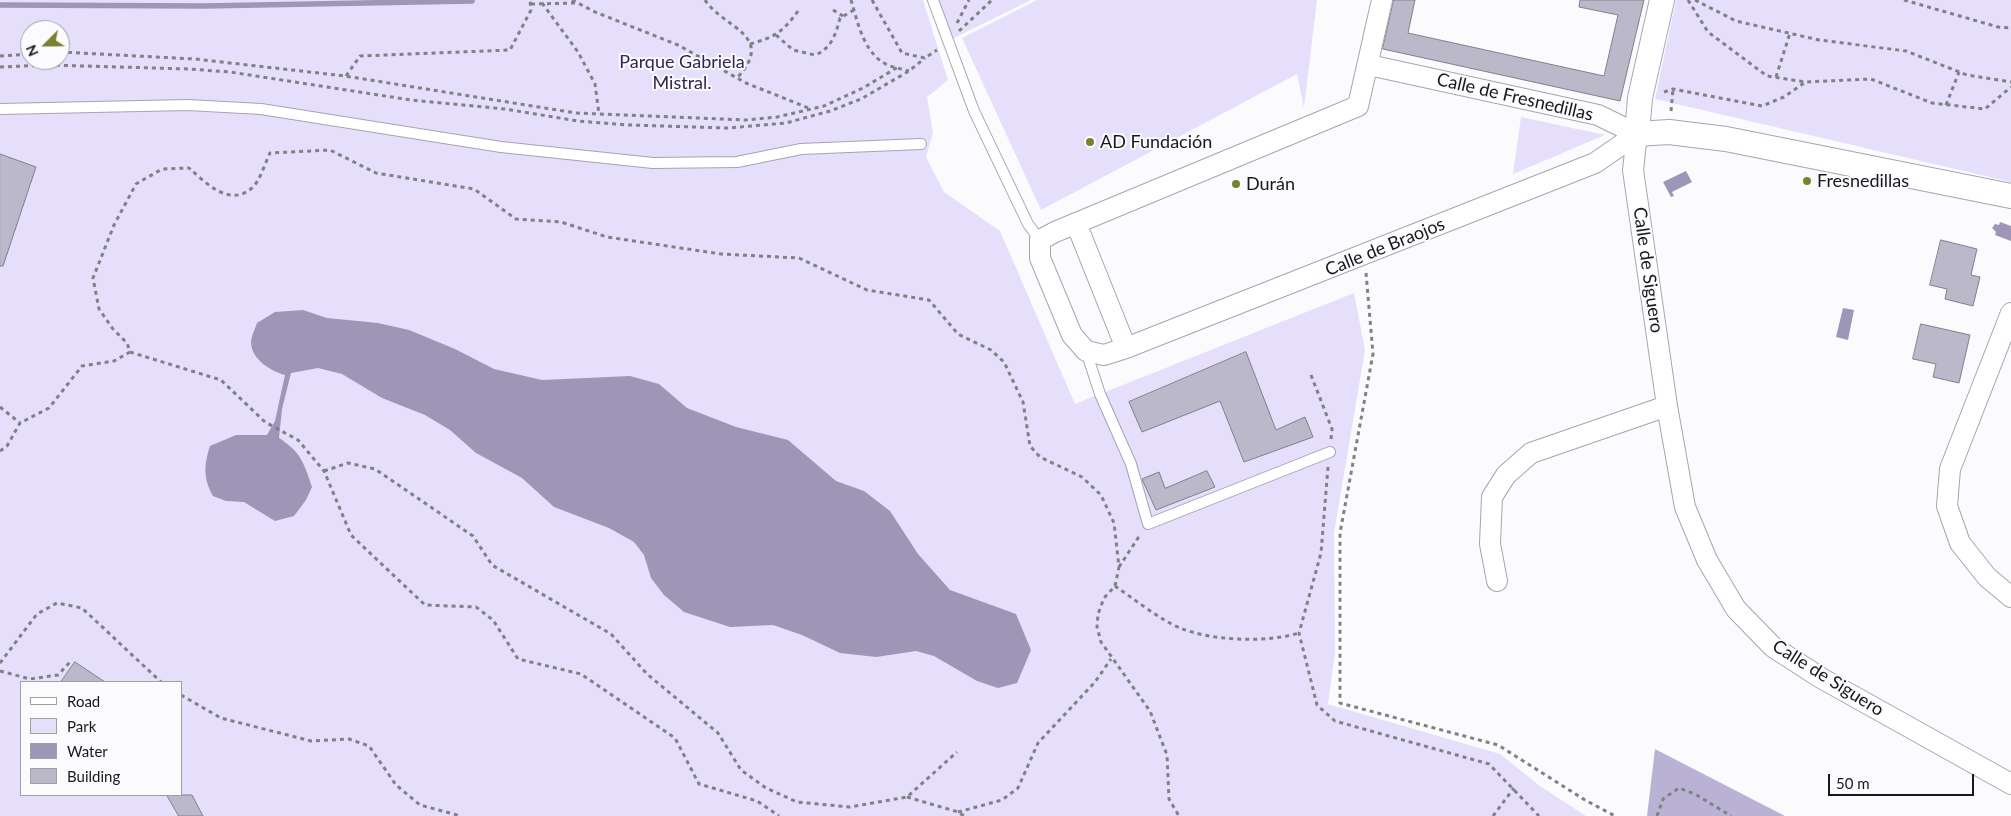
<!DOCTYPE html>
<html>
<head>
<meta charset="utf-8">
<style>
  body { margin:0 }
  #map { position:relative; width:2011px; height:816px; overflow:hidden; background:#fbfbfe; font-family:Lato,sans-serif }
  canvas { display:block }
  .legend { position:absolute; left:20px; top:681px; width:162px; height:115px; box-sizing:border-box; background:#fbfbfe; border:1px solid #a0a0a4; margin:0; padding:6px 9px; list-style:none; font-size:15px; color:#18171d }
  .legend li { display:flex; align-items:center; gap:10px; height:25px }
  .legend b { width:25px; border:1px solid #a0a0a4 }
  .north { position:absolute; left:20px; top:20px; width:50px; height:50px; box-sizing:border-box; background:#fbfbfe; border:1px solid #a0a0a4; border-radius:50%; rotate:247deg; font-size:14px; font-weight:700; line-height:20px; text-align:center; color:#18171d }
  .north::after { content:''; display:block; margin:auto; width:18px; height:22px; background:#78812c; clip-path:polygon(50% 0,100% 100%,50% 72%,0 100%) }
  .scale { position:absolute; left:1828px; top:774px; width:146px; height:22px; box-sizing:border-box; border:2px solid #18171d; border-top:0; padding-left:6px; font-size:15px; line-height:18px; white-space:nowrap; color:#18171d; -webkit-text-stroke:4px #fbfbfe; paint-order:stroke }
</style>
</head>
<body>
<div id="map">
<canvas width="2011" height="816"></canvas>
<ul class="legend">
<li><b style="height:6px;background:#fff"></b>Road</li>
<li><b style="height:14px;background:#e5dffb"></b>Park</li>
<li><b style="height:14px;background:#9d96b7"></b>Water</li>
<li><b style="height:14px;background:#bbb8c9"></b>Building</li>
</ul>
<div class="north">N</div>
<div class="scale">50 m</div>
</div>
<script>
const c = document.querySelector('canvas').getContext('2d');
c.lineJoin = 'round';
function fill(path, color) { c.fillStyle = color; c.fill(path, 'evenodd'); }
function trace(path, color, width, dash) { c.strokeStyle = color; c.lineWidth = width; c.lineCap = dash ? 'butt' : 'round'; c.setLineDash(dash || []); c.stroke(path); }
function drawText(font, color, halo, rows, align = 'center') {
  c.font = font + ' Lato,sans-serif'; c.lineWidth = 4; c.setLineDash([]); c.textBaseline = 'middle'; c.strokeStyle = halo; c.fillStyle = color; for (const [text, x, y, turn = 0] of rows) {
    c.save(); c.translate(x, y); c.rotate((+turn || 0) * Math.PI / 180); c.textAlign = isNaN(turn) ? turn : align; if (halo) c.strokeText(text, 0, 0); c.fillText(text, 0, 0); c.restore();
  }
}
fill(new Path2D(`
  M0 0H923L948 80 927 97 933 133 926 157 944 192 1000 231 1075 404 1354 293 1365 350 1334 533 1335 653 1328 704 1500 754 1540 786 1586 816H0ZM30 30H60V60H30ZM21 682H181V795H21Z
  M933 0H1031L948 41Z
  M1037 0H1317L1304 108 1297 74 1041 210 962 38Z
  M1676 0H2011V182L1655 99Z
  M1521 117 1605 135 1513 174Z`), '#e5dffb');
fill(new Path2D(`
  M1655 749 1785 816H1647Z`), '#b9b2d4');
fill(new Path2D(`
  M1686 171 1692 182 1672 192 1674 196 1671 197 1663 182Z
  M2000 222 2011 226V241L1995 235 1996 232 1992 228 1995 224 1999 225Z
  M1843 308 1854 310 1848 340 1836 337Z
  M303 310 327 318 378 323 409 330 455 349 494 369 542 380 630 376 659 384 687 408 736 427 788 440 836 481 864 491 890 511 918 554 950 590 1016 614 1031 650 1017 683 998 688 977 681 934 656 916 651 876 657 840 653 802 635 773 625 730 627 684 612 664 595 651 578 644 555 634 542 609 528 554 507 522 478 476 453 450 430 425 415 382 398 342 374 318 368 291 373 282 409 279 438C301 452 304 463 312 487L306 500 294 516 275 521 244 502 226 501 213 496C203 478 204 465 210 446L236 435H267L275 421 285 375C271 371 252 360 251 343 251 337 255 329 257 323L275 312Z`), '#9d96b7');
trace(new Path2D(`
  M0 5 204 6 472 1`), '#9d96b7', 5.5);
const building = new Path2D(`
  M1394 0H1415L1408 33 1604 76 1618 15 1579 7 1580 0H1644L1620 101 1383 49Z
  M0 154 36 167 3 266H0Z
  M1941 240 1977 249 1971 275 1980 277 1973 306 1945 299 1947 289 1930 285Z
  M1921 324 1970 335 1959 383 1933 377 1936 364 1913 359Z
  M1246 352 1276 430 1305 417 1313 437 1244 462 1220 401 1142 432 1129 402Z
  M1207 471 1215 487 1156 510 1142 479 1159 472 1165 488Z
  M75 662 105 682H61Z
  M167 795H192L203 816H179Z`);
fill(building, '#bbb8c9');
trace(building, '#817e8e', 1);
const service = new Path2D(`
  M933 0 974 111 1028 224 1040 240
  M0 109 188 105 261 109 501 147 653 163 737 162 801 149 921 144
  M1086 351 1100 394 1131 464 1148 524 1330 452`);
const minor = new Path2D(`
  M1382 0 1358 106 1055 232 1040 240V258L1072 335 1086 351 1104 355 1126 348 1595 163 1637 134
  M1369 65 1598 115 1637 134
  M1637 134 1633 170 1667 406 1685 507 1707 560 1736 609 1773 647 1821 678 2011 784
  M1076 223 1126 348
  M2011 313 1950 469 1947 506 1960 543 1987 577 2011 597
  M1497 581 1490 544 1492 497 1506 475 1531 453 1667 406`);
const tertiary = new Path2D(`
  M1662 0 1640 98 1637 134 1669 132 1726 139 2011 196`);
trace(service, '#a7a3b4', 12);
trace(minor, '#a7a3b4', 22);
trace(tertiary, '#a7a3b4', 26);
trace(new Path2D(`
  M572 0 595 12 678 45 746 83 811 109
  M705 0C723 28 777 35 737 78
  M851 0C858 23 864 56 890 66 896 68 902 69 909 71
  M872 0 902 53 925 58 937 50
  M1688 0 1708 32 1767 76 1805 82 1871 79 1932 103 1985 109 2011 87
  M1695 0 1736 21 1819 40 1906 51 1967 75 2011 82
  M1904 0 1998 27 2011 28
  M542 3 578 52 595 84 599 114
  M531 4 576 3
  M833 10 843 16
  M957 23 969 0
  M959 31 992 0
  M776 35 793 50 815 55C831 49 836 34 840 18L854 10
  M750 44C775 37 783 32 798 11
  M60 52 195 59 345 76 576 113 746 120 777 117 824 106 863 88 898 67
  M0 56 30 54
  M0 67 49 65 189 69 230 72 411 100 505 109 578 121 628 125 728 128 786 123 830 111 861 99 909 71 925 58
  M346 76 360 56 510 50 531 10 530 0
  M1776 77 1790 33
  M1664 92 1673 89 1762 106 1784 97 1804 83
  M1946 105 1959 72
  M1671 111 1673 89
  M1366 273 1373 354 1340 533V703L1498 745 1585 800 1615 816
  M130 352 221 380 265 422 298 440 324 471 351 535 425 605 476 607 493 620 518 659 581 674 675 738 699 784 757 801 779 816
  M1311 375 1332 429 1331 439
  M0 407 20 423
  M0 451 7 446 20 423 49 408 82 366 114 361 130 352 127 343 113 329 99 309 93 278 114 225 136 184 162 169 189 168C205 182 229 208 252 188 260 181 265 163 270 153L330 150 376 173 474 189 516 219 561 222 607 237 721 254 799 258 867 290 929 300 958 334 991 350 1004 362 1023 402 1030 446 1040 457 1082 477 1101 495 1114 523 1119 567 1115 586 1104 598 1098 614 1097 627 1101 642 1150 711 1167 755 1169 799 1179 816
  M1328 467 1321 553 1299 633 1317 705 1335 721 1489 764 1539 816
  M324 471 348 463 375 469 473 536 492 565 611 634 647 674 718 733 741 770 766 788 797 802 850 807 907 797 957 752
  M1119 567 1140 535
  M1115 586C1134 599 1159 619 1180 628 1212 641 1267 643 1299 633
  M0 663 37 614 57 603 82 608 161 682
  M0 671 30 679 58 675 70 662
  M181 695 221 718 311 741 349 739 369 746 396 785 420 805 461 816
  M907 797 958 812 964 816
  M958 812 1002 800 1018 788 1038 743 1095 682 1111 659
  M1493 816 1514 788
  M1657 816 1663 799 1679 788 1695 794 1731 816`), '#818085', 3, [4, 4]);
trace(service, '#fff', 10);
trace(minor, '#fff', 20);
trace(tertiary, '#fff', 24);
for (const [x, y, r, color] of [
  [1090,142,5,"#78812c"],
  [1807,181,5,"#78812c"],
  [1236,184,5,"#78812c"]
]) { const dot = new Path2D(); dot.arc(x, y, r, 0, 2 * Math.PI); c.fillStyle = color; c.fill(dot); trace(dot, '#fbfbfe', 2); }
drawText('18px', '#312451', '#fbfbfe', [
  ["Parque Gabriela",682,62],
  ["Mistral.",682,83]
]);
drawText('18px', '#18171d', '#fbfbfe', [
  ["Calle de Fresnedillas",1515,97,13],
  ["Calle de Braojos",1385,247,-22],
  ["Calle de Siguero",1648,270,82],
  ["Calle de Siguero",1828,678,32]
]);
drawText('18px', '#18171d', '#fbfbfe', [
  ["AD Fundación",1100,142],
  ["Fresnedillas",1817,181],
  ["Durán",1246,184]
], 'left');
</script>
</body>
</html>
